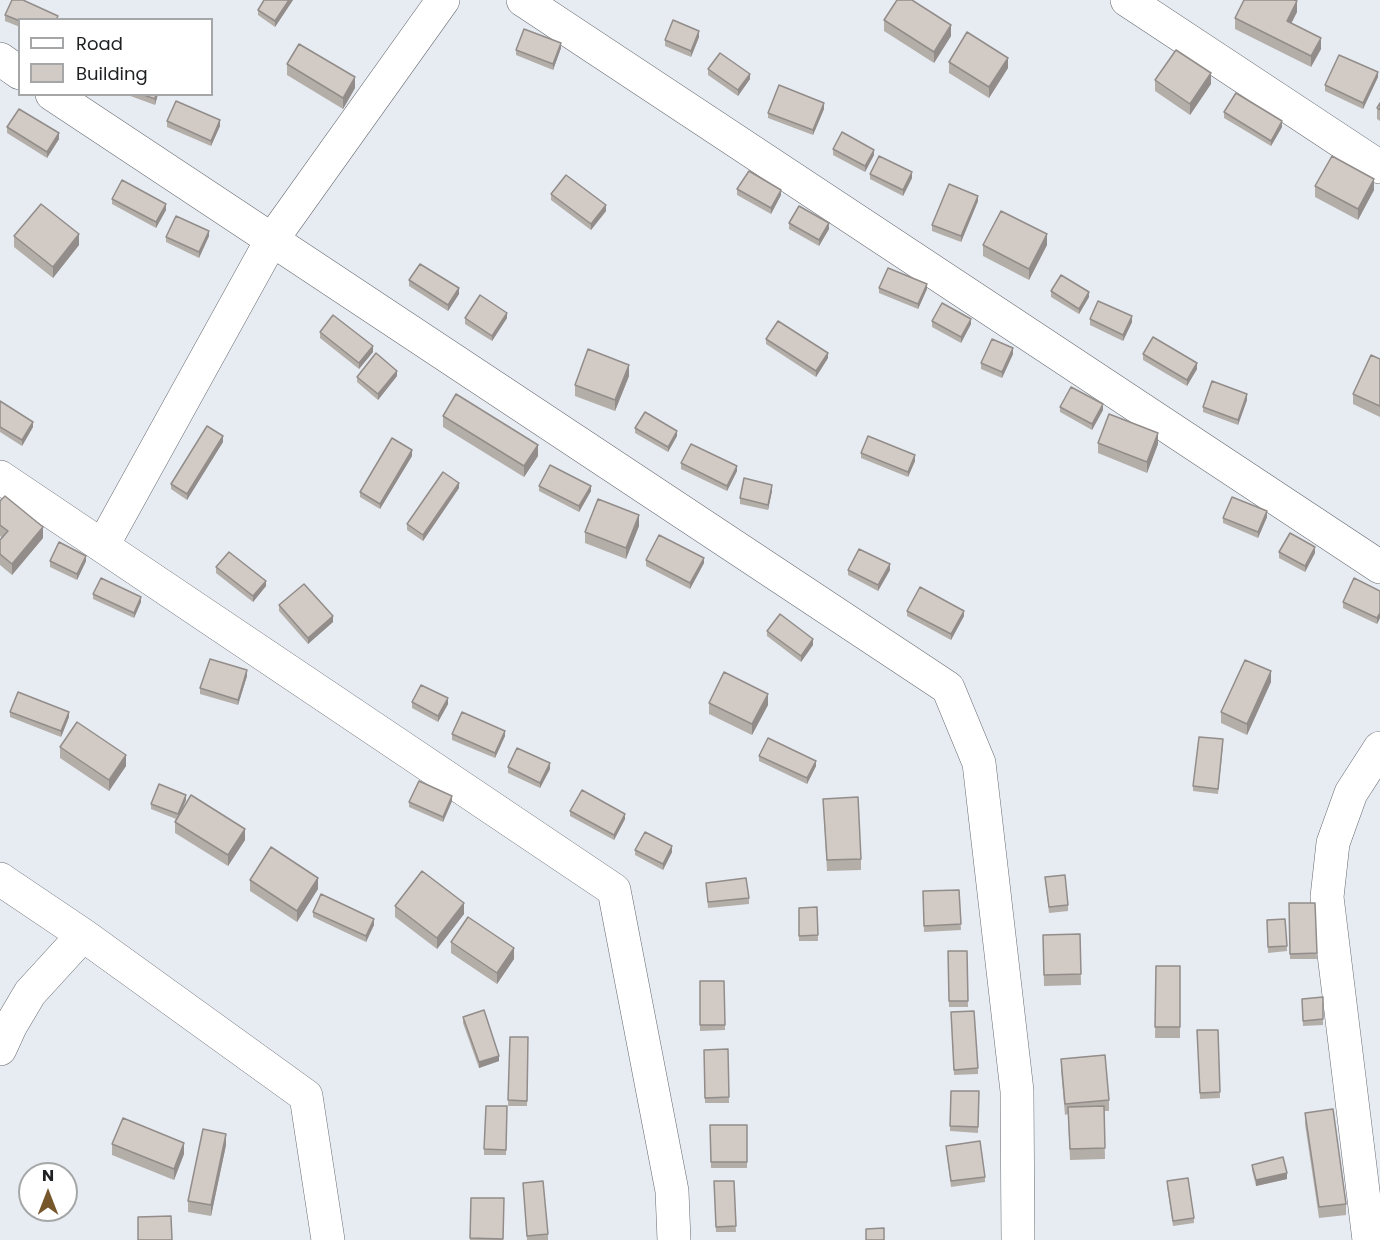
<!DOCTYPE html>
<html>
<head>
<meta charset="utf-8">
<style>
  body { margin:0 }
  #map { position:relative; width:1380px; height:1240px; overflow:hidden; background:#e7ebf2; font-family:Poppins,sans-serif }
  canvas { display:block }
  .legend { position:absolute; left:18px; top:18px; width:195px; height:78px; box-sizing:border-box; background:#fff; border:2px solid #a5a6a7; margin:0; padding:8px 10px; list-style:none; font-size:18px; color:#1e2022 }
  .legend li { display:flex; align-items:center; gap:12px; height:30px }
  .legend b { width:30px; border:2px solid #a5a6a7 }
  .north { position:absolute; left:18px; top:1162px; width:60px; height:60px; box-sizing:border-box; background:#fff; border:2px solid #a5a6a7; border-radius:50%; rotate:0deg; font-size:16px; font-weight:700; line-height:24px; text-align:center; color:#1e2022 }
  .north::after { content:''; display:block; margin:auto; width:21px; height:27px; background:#76572c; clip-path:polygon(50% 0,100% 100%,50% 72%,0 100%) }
</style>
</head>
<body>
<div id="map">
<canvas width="1380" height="1240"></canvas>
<ul class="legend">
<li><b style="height:8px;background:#fff"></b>Road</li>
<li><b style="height:16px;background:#d1cac5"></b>Building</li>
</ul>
<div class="north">N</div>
</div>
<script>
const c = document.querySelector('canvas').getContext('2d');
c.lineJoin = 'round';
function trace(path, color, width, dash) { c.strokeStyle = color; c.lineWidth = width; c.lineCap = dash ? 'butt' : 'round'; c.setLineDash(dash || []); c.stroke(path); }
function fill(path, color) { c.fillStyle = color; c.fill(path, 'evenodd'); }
const minor = new Path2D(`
  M523 0 1380 567
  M1127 0 1380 167
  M0 59 20 73
  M52 94 948 688 979 763 1017 1091 1018 1240
  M0 477 614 890 672 1191 674 1240
  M103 545 271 241 443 0
  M0 879 83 935 306 1096 328 1240
  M0 1049 11 1025 30 993 83 935
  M1369 1240 1327 897 1333 843 1351 793 1380 748`);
trace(minor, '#676b71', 34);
trace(minor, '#fff', 33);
fill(new Path2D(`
  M293 0 275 27 258 15V10Z
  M1297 12 1291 23 1321 49 1311 67 1235 29V18Z
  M5 15 58 20H20V27L5 21Z
  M884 20 951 36 934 63 884 31Z
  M699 37 691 57 665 46V40Z
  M561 48 553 70 516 55V50Z
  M949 62 1008 68 989 98 949 73Z
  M287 64 355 88 343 109 287 75Z
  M708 69 750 79 738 96 708 75Z
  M1378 77 1363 109 1325 91V85Z
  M1155 80 1211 84 1190 115 1155 91Z
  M125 94H158L155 105Z
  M1380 103V121L1377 119V108Z
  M824 109 813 135 768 118V113Z
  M1224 112 1282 127 1271 146 1224 118Z
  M167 121 220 126 211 146 167 127Z
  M7 127 59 139 47 158 7 133Z
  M833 149 874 155 865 172 833 155Z
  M870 174 912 178 903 196 870 179Z
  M1315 186 1374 190 1358 220 1315 197Z
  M737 189 781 195 771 214 737 195Z
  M551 194 606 211 591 230 551 200Z
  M112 199 166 210 156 228 112 204Z
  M978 201 961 242 932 231V225Z
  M789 223 829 229 819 246 789 229Z
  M14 236 79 245 53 278 14 247Z
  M209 236 199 258 166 242V237Z
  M983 245H1047L1029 280 983 256Z
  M409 280 459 294 448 311 409 286Z
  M879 288 927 289 918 309 879 293Z
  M1051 291 1089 297 1079 314 1051 297Z
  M465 318H507L492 341 465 324Z
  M1090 319 1132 322 1123 341 1090 325Z
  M932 321 971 324 961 343 932 327Z
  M320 332 373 352 359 369 320 338Z
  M766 339 828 358 816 377 766 344Z
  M1013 354 1002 378 981 369V363Z
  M1143 354 1197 369 1187 386 1143 360Z
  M1380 359V417L1353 404V394Z
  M397 376 378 400 357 382V377Z
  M629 376 615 411 575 396V385Z
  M1247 400 1238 425 1203 412V407Z
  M0 401 33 427 22 446 0 432Z
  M1060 407 1103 410 1092 430 1060 412Z
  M443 416 538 456 524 477 443 427Z
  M635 428 677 436 668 452 635 433Z
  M223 442 187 500 171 489V484Z
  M1098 443 1158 444 1147 473 1098 453Z
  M861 453 915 461 908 477 861 458Z
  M412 456 380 509 360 497V492Z
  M681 463 737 471 727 491 681 469Z
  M539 486 591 491 579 512 539 491Z
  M459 488 423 541 407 530V524Z
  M772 491 768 510 740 504V498Z
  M0 501 43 538 12 575 0 565V540L2 538 0 536Z
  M1267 517 1258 538 1223 523V518Z
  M639 526 626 559 585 543V532Z
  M1279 552 1315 553 1305 572 1279 558Z
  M646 560 704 563 690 589 646 566Z
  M50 561H86L77 580 50 567Z
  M216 567 266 586 253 602 216 573Z
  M848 570H890L878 591 848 575Z
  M1380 591V618L1377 624 1343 608V602Z
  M93 594 141 602 134 618 93 599Z
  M279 605 333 622 308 644 279 611Z
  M907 611 964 616 951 640 907 616Z
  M767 631 813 645 801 662 767 636Z
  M247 676 238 705 200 694V688Z
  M1271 682 1247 735 1221 723V712Z
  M412 702 448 704 438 722 412 708Z
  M709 703 768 705 752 735 709 714Z
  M10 712 69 717 61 737 10 717Z
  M452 734 505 736 495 758 452 740Z
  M1223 745 1218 794 1193 791V786Z
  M60 747 126 766 109 791 60 758Z
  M759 756 816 766 807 784 759 761Z
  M508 767 550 769 540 788 508 773Z
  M823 799 861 859V870L827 871Z
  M186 800 181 811 245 840 228 866 175 833V822L176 819 151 809V804Z
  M452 801 443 822 409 807V802Z
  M570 811 625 819 614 840 570 816Z
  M635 850 672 852 663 870 635 855Z
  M1045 877 1068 905V911L1049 913Z
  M250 880 318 889 297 922 250 891Z
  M706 883 749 898V904L708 908Z
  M959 890 961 930 924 932 923 891Z
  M1289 903H1315L1317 959H1290Z
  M395 906 464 914 437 949 395 917Z
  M817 907 818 941H799V908Z
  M313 912 374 925 366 942 313 917Z
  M1285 919 1287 951 1268 953 1267 920Z
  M1080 934 1081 985 1044 986 1043 935Z
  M451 942 514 959 497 984 451 953Z
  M948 951H967L968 1007H949Z
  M1156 966H1180V1038H1155Z
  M700 981H724L725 1030 700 1031Z
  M1323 997V1025L1303 1026 1302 999Z
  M951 1012 978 1068V1074L954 1075Z
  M463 1017 499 1061 479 1068 463 1023Z
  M1197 1030H1218L1220 1098 1200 1099Z
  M510 1037H528L527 1106H508Z
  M728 1049 729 1103H705L704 1050Z
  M1061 1059 1109 1100V1111H1104L1105 1159 1070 1160 1068 1114 1065 1115 1061 1070Z
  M951 1091H979L978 1133 950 1131Z
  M507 1106 506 1155H484V1149Z
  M1305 1113 1346 1204V1215L1319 1218 1305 1124Z
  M710 1125H747V1168H711Z
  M112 1144 184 1154 174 1180 112 1155Z
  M226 1145 211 1216 188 1212V1201Z
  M946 1146 985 1177V1182L951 1187Z
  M1252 1165 1287 1179 1256 1186 1252 1170Z
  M714 1181H734L736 1232H716Z
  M1167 1181 1194 1218V1223L1173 1226 1167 1186Z
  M523 1183 548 1234V1240H527Z
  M471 1198H504L503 1240H470Z`), '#b4aea9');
fill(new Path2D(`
  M289 0H293L275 27V21Z
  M1297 1V12L1287 32V21Z
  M951 25V36L934 63V52Z
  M699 31V37L691 57V51Z
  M1321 38V49L1311 67V56Z
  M561 43V48L553 70V64Z
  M1008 58V68L989 98V87Z
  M1378 72V77L1363 109V103Z
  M1211 73V84L1190 115V104Z
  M750 74V79L738 96V90Z
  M355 77V88L343 109V98Z
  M156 94H158L155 105V99Z
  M824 103V109L813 135V130Z
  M220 120V126L211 146V141Z
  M1282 121V127L1271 146V141Z
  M59 133V139L47 158V152Z
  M874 150V155L865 172V166Z
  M912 172V178L903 196V190Z
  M1374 179V190L1358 220V209Z
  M781 190V195L771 214V208Z
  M978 196V201L961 242V236Z
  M166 204V210L156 228V222Z
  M606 205V211L591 230V224Z
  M829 223V229L819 246V240Z
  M209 231V236L199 258V252Z
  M79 234V245L53 278V267Z
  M1047 234V245L1029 280V269Z
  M927 284V289L918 309V304Z
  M459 288V294L448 311V305Z
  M1089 292V297L1079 314V309Z
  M507 313V318L492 341V336Z
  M1132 316V322L1123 341V335Z
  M971 319V324L961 343V337Z
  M373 346V352L359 369V363Z
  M1013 348V354L1002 378V372Z
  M828 353V358L816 377V371Z
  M1197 363V369L1187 386V380Z
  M629 365V376L615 411V400Z
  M397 371V376L378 400V394Z
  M1247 394V400L1238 425V420Z
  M1103 404V410L1092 430V424Z
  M33 422V427L22 446V440Z
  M677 431V436L668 452V447Z
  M1158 433V444L1147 473V462Z
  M223 436V442L187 500V494Z
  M538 445V456L524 477V466Z
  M412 450V456L380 509V504Z
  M915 455V461L908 477V472Z
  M737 466V471L727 491V486Z
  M459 483V488L423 541V535Z
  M772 485V491L768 510V505Z
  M591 486V491L579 512V506Z
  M1267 511V517L1258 538V532Z
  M639 515V526L626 559V548Z
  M43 527V538L12 575V564Z
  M1315 547V553L1305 572V566Z
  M86 556V561L77 580V574Z
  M704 558V563L690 589V583Z
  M890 564V570L878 591V585Z
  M266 581V586L253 602V596Z
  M141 597V602L134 618V613Z
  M964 611V616L951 640V634Z
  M1380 613V618L1377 624V618Z
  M333 616V622L308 644V638Z
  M813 639V645L801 662V656Z
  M247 670V676L238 705V700Z
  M1271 671V682L1247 735V724Z
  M768 694V705L752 735V724Z
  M448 698V704L438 722V716Z
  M69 712V717L61 737V731Z
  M505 731V736L495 758V753Z
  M126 755V766L109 791V780Z
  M816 761V766L807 784V778Z
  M550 763V769L540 788V783Z
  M186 795V800L178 819V814Z
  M452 796V801L443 822V817Z
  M625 814V819L614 840V835Z
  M245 829V840L228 866V855Z
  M672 846V852L663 870V864Z
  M318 878V889L297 922V911Z
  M464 903V914L437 949V938Z
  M374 919V925L366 942V936Z
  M514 948V959L497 984V973Z
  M499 1056V1061L479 1068V1062Z
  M226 1134V1145L211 1216V1205Z
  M184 1143V1154L174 1180V1169Z
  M1287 1173V1179L1256 1186V1180Z`), '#928d8a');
const building = new Path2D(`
  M12 0H23L58 16 56 20H20V21L5 15Z
  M264 0H289L275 21 258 10Z
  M897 0H912L951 25 934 52 884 20Z
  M1244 0H1294L1297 1 1287 21 1321 38 1311 56 1235 18Z
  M673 20 699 31 691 51 665 40Z
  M524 29 561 43 553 64 516 50Z
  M967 32 1008 58 989 87 949 62Z
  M299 44 355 77 343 98 287 64Z
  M1176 50 1211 73 1190 104 1155 80Z
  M720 53 750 74 738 90 708 69Z
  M1339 55 1378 72 1363 103 1325 85Z
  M779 85 824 103 813 130 768 113Z
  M1236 93 1282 121 1271 141 1224 112Z
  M141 94H156L155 99Z
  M176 101 220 120 211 141 167 121Z
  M1380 103V110L1377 108Z
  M19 109 59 133 47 152 7 127Z
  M842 132 874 150 865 166 833 149Z
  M879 156 912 172 903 190 870 174Z
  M1332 156 1374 179 1358 209 1315 186Z
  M749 171 781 190 771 208 737 189Z
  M566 175 606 205 591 224 551 194Z
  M122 180 166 204 156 222 112 199Z
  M949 184 978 196 961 236 932 225Z
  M41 204 79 234 53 267 14 236Z
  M799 206 829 223 819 240 789 223Z
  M1001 211 1047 234 1029 269 983 245Z
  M176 216 209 231 199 252 166 237Z
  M420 264 459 288 448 305 409 280Z
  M888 268 927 284 918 304 879 288Z
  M1061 275 1089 292 1079 309 1051 291Z
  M480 295 507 313 492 336 465 318Z
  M1098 301 1132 316 1123 335 1090 319Z
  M942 303 971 319 961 337 932 321Z
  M333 315 373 346 359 363 320 332Z
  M778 321 828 353 816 371 766 339Z
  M1153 337 1197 363 1187 380 1143 354Z
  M992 339 1013 348 1002 372 981 363Z
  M588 349 629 365 615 400 575 385Z
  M376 353 397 371 378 394 357 377Z
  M1371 355 1380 359V406L1353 394Z
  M1212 381 1247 394 1238 420 1203 407Z
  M1071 387 1103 404 1092 424 1060 407Z
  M456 394 538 445 524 466 443 416Z
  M0 401 33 422 22 440 0 427Z
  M645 412 677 431 668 447 635 428Z
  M1109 414 1158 433 1147 462 1098 443Z
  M207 426 223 436 187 494 171 484Z
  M868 436 915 455 908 472 861 453Z
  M392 438 412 450 380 504 360 492Z
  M691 444 737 466 727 486 681 463Z
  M550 465 591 486 579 506 539 486Z
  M443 472 459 483 423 535 407 524Z
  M744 478 772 485 768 505 740 498Z
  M5 496 43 527 12 564 0 554V540L8 531 0 525V501Z
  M1232 497 1267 511 1258 532 1223 518Z
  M598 499 639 515 626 548 585 532Z
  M1290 533 1315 547 1305 566 1279 552Z
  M659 535 704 558 690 583 646 560Z
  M59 542 86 556 77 574 50 561Z
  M859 549 890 564 878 585 848 570Z
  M229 552 266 581 253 596 216 567Z
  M101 578 141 597 134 613 93 594Z
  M1354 578 1380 591V613L1377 618 1343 602Z
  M304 584 333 616 308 638 279 605Z
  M920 587 964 611 951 634 907 611Z
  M780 614 813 639 801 656 767 631Z
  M210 659 247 670 238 700 200 688Z
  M1245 660 1271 671 1247 724 1221 712Z
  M724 672 768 694 752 724 709 703Z
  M421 685 448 698 438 716 412 702Z
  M18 692 69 712 61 731 10 712Z
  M462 712 505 731 495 753 452 734Z
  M77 722 126 755 109 780 60 747Z
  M1199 737 1223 739 1218 789 1193 786Z
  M768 738 816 761 807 778 759 756Z
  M517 748 550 763 540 783 508 767Z
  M419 781 452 796 443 817 409 802Z
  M159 784 186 795 178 814 151 804Z
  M582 790 625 814 614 835 570 811Z
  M191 795 245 829 228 855 175 822Z
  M858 797 861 859 827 860 823 799Z
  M645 832 672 846 663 864 635 850Z
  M271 847 318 878 297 911 250 880Z
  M422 871 464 903 437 938 395 906Z
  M1065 875 1068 905 1049 907 1045 877Z
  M746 878 749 898 708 902 706 883Z
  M959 890 961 924 924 926 923 891Z
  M321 894 374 919 366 936 313 912Z
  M1289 903H1315L1317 953 1290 954Z
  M817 907 818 935 799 936V908Z
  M468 917 514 948 497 973 451 942Z
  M1285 919 1287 946 1268 947 1267 920Z
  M1080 934 1081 974 1044 975 1043 935Z
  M948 951H967L968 1001H949Z
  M1156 966H1180V1027H1155Z
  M700 981H724L725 1025H700Z
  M1323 997V1019L1303 1021 1302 999Z
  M484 1010 499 1056 479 1062 463 1017Z
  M974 1011 978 1068 954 1070 951 1012Z
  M1197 1030H1218L1220 1092 1200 1093Z
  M510 1037H528L527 1101 508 1100Z
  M728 1049 729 1097 705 1098 704 1050Z
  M1105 1055 1109 1100 1065 1104 1061 1059Z
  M951 1091H979L978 1127 950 1126Z
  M486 1106H507L506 1150 484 1149Z
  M1104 1106 1105 1148 1070 1149 1068 1107Z
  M1333 1109 1346 1204 1319 1207 1305 1113Z
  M123 1118 184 1143 174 1169 112 1144Z
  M710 1125H747V1162H711Z
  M203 1129 226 1134 211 1205 188 1201Z
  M980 1141 985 1177 951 1181 946 1146Z
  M1283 1157 1287 1173 1256 1180 1252 1165Z
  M1188 1178 1194 1218 1173 1221 1167 1181Z
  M543 1181 548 1234 527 1236 523 1183Z
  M714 1181H734L736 1226 716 1227Z
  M471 1198H504L503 1239 470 1238Z
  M171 1216 172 1240H138V1217Z
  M884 1228V1240H866V1229Z`);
fill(building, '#d1cac5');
trace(building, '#928d8a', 1.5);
</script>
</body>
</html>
